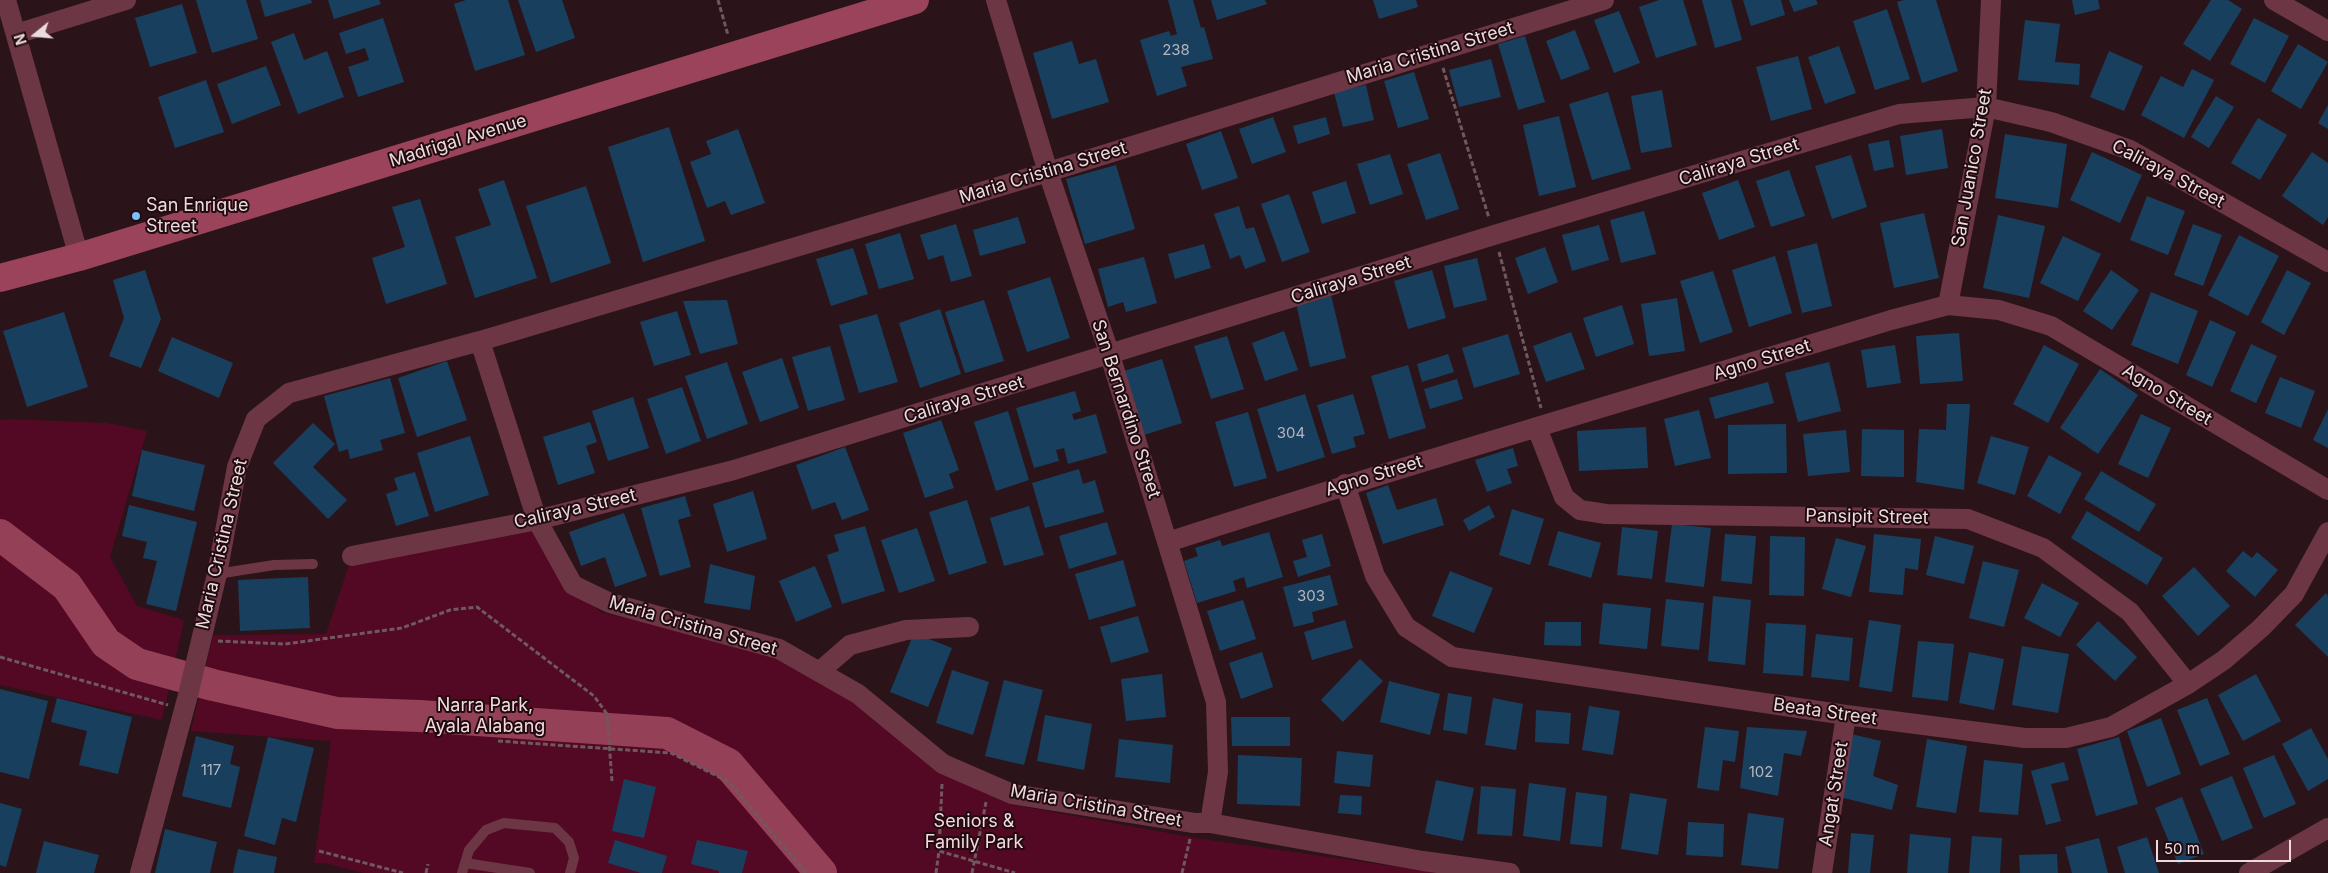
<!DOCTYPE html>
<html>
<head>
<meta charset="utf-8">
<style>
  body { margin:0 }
  #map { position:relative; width:2328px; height:873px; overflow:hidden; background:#2a1419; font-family:Inter,sans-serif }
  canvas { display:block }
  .north { position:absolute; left:10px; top:10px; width:50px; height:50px; -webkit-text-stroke:4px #200b10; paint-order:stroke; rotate:253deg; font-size:14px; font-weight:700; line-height:20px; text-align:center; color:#ebdbdd }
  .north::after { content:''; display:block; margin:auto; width:18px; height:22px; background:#ebdbdd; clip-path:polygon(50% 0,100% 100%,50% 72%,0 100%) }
  .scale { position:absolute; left:2156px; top:840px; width:135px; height:22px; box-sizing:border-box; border:2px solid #ebdbdd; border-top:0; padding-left:6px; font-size:15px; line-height:18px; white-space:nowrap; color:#ebdbdd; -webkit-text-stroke:4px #200b10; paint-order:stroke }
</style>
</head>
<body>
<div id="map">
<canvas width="2328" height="873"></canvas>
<div class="north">N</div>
<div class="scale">50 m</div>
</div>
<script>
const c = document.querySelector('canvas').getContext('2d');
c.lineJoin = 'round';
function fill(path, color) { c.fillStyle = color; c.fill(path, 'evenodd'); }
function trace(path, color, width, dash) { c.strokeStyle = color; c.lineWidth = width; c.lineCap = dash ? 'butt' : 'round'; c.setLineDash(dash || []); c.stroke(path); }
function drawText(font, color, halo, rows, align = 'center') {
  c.font = font + ' Inter,sans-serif'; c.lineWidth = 4; c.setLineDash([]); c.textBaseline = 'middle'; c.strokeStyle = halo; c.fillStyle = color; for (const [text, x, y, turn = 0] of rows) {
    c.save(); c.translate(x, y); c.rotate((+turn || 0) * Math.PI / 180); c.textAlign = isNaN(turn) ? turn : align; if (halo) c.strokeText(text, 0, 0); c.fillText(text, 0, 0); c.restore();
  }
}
fill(new Path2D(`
  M8 419 107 423 147 431 110 557 137 606 184 620 162 720 0 685V420Z
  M538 523 572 586 602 613 679 630 777 658 849 697 934 769 1009 804 1196 838 1441 873H363L324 863H314L331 741 191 731 213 635 326 634 352 556Z`), '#530824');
trace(new Path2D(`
  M0 535 67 586 106 643 137 664 213 685 337 713 419 716 667 733 728 764 821 873`), '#944057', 32);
fill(new Path2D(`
  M196 0H246L258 39 212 53Z
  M260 0H311L312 3 265 17Z
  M328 0H379L381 4 334 19Z
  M466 0H508L525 55 475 71 454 4Z
  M518 0H562L575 38 536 52Z
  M1168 0H1193L1201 28 1204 27 1213 59 1181 67 1187 86 1157 96 1140 40 1169 31 1171 36 1177 34Z
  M1211 0H1265L1267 4 1217 20Z
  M1373 0H1416L1418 7 1379 19Z
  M1659 0H1683L1697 45 1656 58 1639 7Z
  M1702 0H1731L1742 40 1715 48Z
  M1743 0H1781L1785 15 1751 26Z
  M1789 0H1816L1818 4 1794 12Z
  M1904 0H1936L1958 71 1922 83 1897 2Z
  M2072 0H2098L2100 9 2075 15Z
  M2211 0H2228L2242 9 2210 61 2183 44Z
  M182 4 197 53 150 67 135 18Z
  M1887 9 1910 79 1875 90 1853 21Z
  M1619 11 1640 63 1614 73 1594 20Z
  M383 18 404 82 358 97 348 67 369 60 365 48 346 54 339 33Z
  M2254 18 2289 36 2265 83 2230 64Z
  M2025 20 2060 24 2055 62 2080 64 2079 85 2018 80Z
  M1575 30 1590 69 1561 80 1546 41Z
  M294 33 304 60 327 51 344 97 298 114 271 42Z
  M1525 36 1545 102 1518 110 1498 44Z
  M1072 41 1079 64 1096 59 1109 102 1052 119 1033 53Z
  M2298 44 2328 62 2301 109 2271 91Z
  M1839 46 1856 93 1825 104 1808 57Z
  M2109 51 2143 66 2124 111 2090 97Z
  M1798 56 1812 109 1771 121 1756 67Z
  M1491 59 1501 97 1459 107 1449 70Z
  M266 66 281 105 232 124 217 84Z
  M2192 69 2214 80 2184 138 2141 115 2161 76 2183 87Z
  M1414 72 1429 119 1398 128 1384 81Z
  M206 80 224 132 175 148 158 97Z
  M1366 85 1374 120 1343 127 1334 92Z
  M1662 90 1672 147 1641 153 1631 96Z
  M1608 92 1631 169 1592 180 1569 104Z
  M2216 96 2234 107 2209 148 2191 137Z
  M2328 105V129L2318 123Z
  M1559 116 1576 187 1539 196 1523 125Z
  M1273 117 1286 152 1252 164 1239 129Z
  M1326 117 1330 134 1298 144 1293 126Z
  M2258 118 2287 135 2260 180 2231 163Z
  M669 127 705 241 643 262 608 147Z
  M738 129 765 203 731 215 725 201 707 208 690 162 711 154 706 141Z
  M1942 129 1948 168 1906 175 1900 136Z
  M1221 131 1238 178 1202 190 1186 144Z
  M2005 134 2067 144 2058 208 1995 198Z
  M1889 140 1894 167 1874 171 1868 144Z
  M2092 152 2142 175 2120 223 2070 200Z
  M2312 152 2328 163V217L2323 225 2282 196Z
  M1440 153 1459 209 1426 220 1407 164Z
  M1390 154 1403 194 1370 205 1357 164Z
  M1851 155 1867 207 1832 219 1815 166Z
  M1116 165 1135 229 1085 244 1066 179Z
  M1789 170 1805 216 1771 227 1756 181Z
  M504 180 537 278 475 298 455 237 491 225 478 189Z
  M1738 180 1755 227 1719 240 1702 193Z
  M1346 181 1356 213 1322 224 1312 192Z
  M586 186 611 263 551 283 526 206Z
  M1289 194 1310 252 1282 262 1261 204Z
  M2147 196 2185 211 2168 255 2130 240Z
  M420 199 447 284 386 304 372 258 405 247 392 207Z
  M1239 206 1246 229 1254 227 1266 261 1245 269 1240 255 1230 259 1214 214Z
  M1644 211 1656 254 1621 263 1610 220Z
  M1924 213 1939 278 1894 288 1880 223Z
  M1998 215 2045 226 2029 298 1983 288Z
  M1018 217 1026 243 980 256 973 230Z
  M956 224 972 276 951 282 943 255 928 260 920 235Z
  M2193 224 2222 235 2203 286 2174 275Z
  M1599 225 1609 260 1572 271 1562 235Z
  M900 233 914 279 879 289 865 244Z
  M2239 235 2279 256 2248 316 2208 295Z
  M2063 236 2101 254 2078 301 2040 283Z
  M1817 243 1832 306 1802 313 1787 251Z
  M1204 244 1211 268 1175 279 1168 254Z
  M1545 247 1558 282 1528 294 1515 258Z
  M853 248 868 294 831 306 816 259Z
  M1775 256 1792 313 1749 327 1732 270Z
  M1144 257 1157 303 1126 312 1123 302 1108 307 1098 269Z
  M1477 258 1487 300 1454 308 1444 266Z
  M145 270 161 319 141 368 109 356 124 318 113 280Z
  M1432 270 1446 318 1408 329 1394 281Z
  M2111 270 2139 290 2112 330 2083 311Z
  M2287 270 2311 283 2284 335 2261 322Z
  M1713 271 1733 332 1700 343 1680 281Z
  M1050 277 1070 338 1027 352 1007 291Z
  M2151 292 2198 311 2178 364 2131 345Z
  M1331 295 1346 358 1310 367 1296 303Z
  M1677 298 1685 351 1649 356 1641 304Z
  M727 300 738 344 700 354 683 301Z
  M984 300 1004 361 965 373 945 312Z
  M1622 305 1634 344 1596 357 1583 318Z
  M940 309 961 374 920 388 899 323Z
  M677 311 691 355 654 366 640 322Z
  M64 312 88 387 27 407 3 331Z
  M877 314 898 382 859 393 839 325Z
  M2210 320 2236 332 2212 387 2186 375Z
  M1284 331 1298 370 1265 381 1252 343Z
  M1571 332 1585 369 1546 382 1533 346Z
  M1959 333 1963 381 1920 384 1916 336Z
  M1508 334 1520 374 1474 388 1462 348Z
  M1227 336 1244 389 1211 399 1194 346Z
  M172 337 233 363 219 398 158 371Z
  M2251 344 2277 356 2256 403 2230 391Z
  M1895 345 1901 383 1867 388 1861 350Z
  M2044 345 2079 364 2048 423 2013 404Z
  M830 346 845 400 808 411 792 357Z
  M1448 354 1454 372 1422 382 1417 364Z
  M782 358 799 408 760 422 742 372Z
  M1162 359 1182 423 1144 435 1124 371Z
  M447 361 467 420 417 437 398 378Z
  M727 362 748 424 707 439 685 376Z
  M1829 362 1841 411 1798 422 1785 373Z
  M1408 365 1426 428 1389 439 1371 376Z
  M2100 369 2138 395 2098 454 2060 428Z
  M2280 377 2315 391 2301 428 2265 413Z
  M390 378 405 433 380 440 383 450 350 459 348 449 339 452 324 396Z
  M1457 379 1463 399 1430 409 1424 389Z
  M1768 382 1774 403 1715 419 1709 398Z
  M682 387 701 441 666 454 647 399Z
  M1075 391 1081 411 1072 414 1074 420 1096 414 1107 453 1068 464 1064 448 1056 450 1059 461 1034 468 1016 408Z
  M1305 394 1325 457 1277 472 1257 409Z
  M1353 394 1365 434 1353 437 1356 447 1332 454 1317 405Z
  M633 397 649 448 608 461 592 411Z
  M1947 404H1970L1964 490 1916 482 1919 429 1946 430Z
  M2328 409V448L2313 440Z
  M1699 410 1711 458 1675 466 1664 419Z
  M1008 411 1029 480 996 491 974 422Z
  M1248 412 1267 478 1234 487 1215 422Z
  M2141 414 2171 428 2148 478 2118 464Z
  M941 420 959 470 949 474 954 488 925 498 903 433Z
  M590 422 597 442 586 446 595 473 558 485 543 437Z
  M313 423 335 444 313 467 347 500 328 519 273 463Z
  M1786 424 1787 473 1728 474V425Z
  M1646 427 1648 468 1579 471 1577 431Z
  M1862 429 1904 430V477L1861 476Z
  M1846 430 1850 472 1808 476 1803 434Z
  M470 436 489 495 435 512 417 453Z
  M1991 436 2029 447 2015 495 1977 483Z
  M845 447 869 510 842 520 835 502 812 510 796 465Z
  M1513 448 1518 466 1507 469 1512 483 1487 492 1475 460Z
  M142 450 205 465 194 511 132 496Z
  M2049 455 2082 473 2060 514 2027 496Z
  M1079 469 1083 484 1095 480 1104 512 1045 528 1032 483Z
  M2101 471 2156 504 2139 532 2084 499Z
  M415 472 429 516 396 526 386 494 398 490 394 478Z
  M1388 485 1397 510 1436 498 1444 525 1383 544 1366 493Z
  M753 491 767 539 727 552 713 504Z
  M685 496 691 516 678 520 691 567 660 576 641 508Z
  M967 500 987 563 949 575 929 512Z
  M129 505 197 522 176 611 146 604 157 561 143 558 147 542 122 536Z
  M1489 505 1495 517 1469 531 1463 520Z
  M1029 506 1044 555 1004 566 990 518Z
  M1512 509 1544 519 1530 565 1499 555Z
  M2087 511 2163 558 2147 585 2071 538Z
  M624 513 647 576 615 587 605 557 581 566 569 532Z
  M1107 522 1117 554 1069 569 1059 536Z
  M1672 524 1711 528 1704 587 1665 582Z
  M865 526 885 591 842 604 827 555 839 551 834 535Z
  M1622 527 1658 531 1652 579 1617 575Z
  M917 528 935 581 899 593 881 540Z
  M1558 531 1601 543 1591 578 1548 565Z
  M1269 532 1283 577 1247 588 1244 577 1233 581 1236 591 1197 603 1184 561 1198 556 1195 548 1220 540 1222 546Z
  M1322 534 1331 566 1298 577 1293 561 1307 557 1302 540Z
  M1725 534 1756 536 1752 584 1721 581Z
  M1874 534 1921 539 1918 570 1905 568 1903 595 1869 592Z
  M1770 536 1805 537 1804 596 1769 595Z
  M1935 536 1974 546 1964 584 1926 575Z
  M1836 538 1866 546 1851 597 1822 589Z
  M2243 551 2252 558 2257 552 2278 570 2255 597 2226 571Z
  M1123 560 1136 606 1089 620 1075 574Z
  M1983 561 2019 570 2004 627 1969 618Z
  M710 564 755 576 750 610 704 603Z
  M815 566 832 607 796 622 779 581Z
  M2194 567 2230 606 2198 636 2162 596Z
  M1450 571 1493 588 1474 633 1432 616Z
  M1330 575 1338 605 1312 612 1314 622 1294 627 1283 587Z
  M308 577 310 628 240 631 238 580Z
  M2042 583 2079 603 2060 637 2024 618Z
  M2326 593 2328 596V657L2295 625Z
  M1713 596 1751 600 1745 665 1708 661Z
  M1666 599 1704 603 1699 650 1661 646Z
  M1243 600 1256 639 1220 651 1207 611Z
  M1603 603 1651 608 1647 649 1599 644Z
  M1138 616 1149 652 1111 663 1100 627Z
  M1345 620 1353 648 1312 660 1304 632Z
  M1869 620 1901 625 1892 692 1859 687Z
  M2098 621 2137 657 2115 681 2076 645Z
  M1545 622H1581V646L1544 645Z
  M1766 623 1806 625 1803 676 1763 673Z
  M914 633 952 648 928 707 890 692Z
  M1816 634 1853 638 1849 681 1811 677Z
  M1918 641 1954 644 1948 701 1912 697Z
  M2022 646 2069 654 2058 713 2012 705Z
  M1262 652 1273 687 1241 699 1229 663Z
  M1969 652 2004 659 1994 710 1959 703Z
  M1360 659 1383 681 1343 722 1321 700Z
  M952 670 989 682 973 735 936 723Z
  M1162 674 1166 717 1126 721 1121 679Z
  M2256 674 2281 721 2243 741 2218 695Z
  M1004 680 1043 690 1024 765 985 756Z
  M1389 681 1440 694 1430 735 1380 722Z
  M0 689 48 701 29 779 0 772Z
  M1448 693 1472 697 1467 734 1443 730Z
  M57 698 132 717 118 774 79 765 87 731 51 722Z
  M1493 698 1523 704 1516 750 1485 745Z
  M2207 698 2230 754 2200 766 2177 710Z
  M1589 706 1620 711 1613 755 1582 750Z
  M1536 710 1571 713 1569 744 1535 742Z
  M1045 715 1092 724 1084 770 1037 761Z
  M1231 717H1290V746H1232Z
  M2161 718 2181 774 2147 787 2127 731Z
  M1705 727 1739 731 1735 762 1723 760 1719 791 1697 788Z
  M1747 727 1807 731 1801 756 1784 753 1778 796 1740 788Z
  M2311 728 2328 759V779L2308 791 2282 744Z
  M1851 734 1881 741 1873 776 1898 785 1892 810 1840 797Z
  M196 736 234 746 230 764 240 767 231 808 182 796Z
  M268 737 314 748 296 822 282 818 275 845 244 836Z
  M2119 737 2138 804 2096 816 2077 749Z
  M1119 739 1173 745 1170 783 1115 777Z
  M1927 739 1967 746 1956 813 1916 807Z
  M1337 751 1373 755 1370 787 1334 783Z
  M1238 755 1302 758 1300 806 1237 804Z
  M2274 755 2296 804 2264 818 2243 768Z
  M1984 760 2023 764 2018 815 1979 812Z
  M2064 762 2069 780 2051 784 2061 821 2046 825 2031 771Z
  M2232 776 2253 828 2222 841 2200 789Z
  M624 779 656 787 644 838 612 831Z
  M1436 780 1474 788 1463 841 1425 833Z
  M1529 783 1566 788 1560 841 1523 836Z
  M1481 786 1516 789 1512 836 1477 834Z
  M1576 792 1607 796 1602 847 1570 844Z
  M1630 793 1667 799 1658 855 1621 849Z
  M1340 795 1362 796 1361 815 1338 813Z
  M2182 797 2204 854 2178 864 2155 808Z
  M0 803 22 809 6 867 0 865Z
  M1748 813 1784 818 1778 869 1741 865Z
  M1688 822 1724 824 1723 857 1686 855Z
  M165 829 217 842 210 873H155Z
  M1851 833 1874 835 1870 873H1848Z
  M1910 834 1951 838 1948 873H1907Z
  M1972 836 2002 838 2000 873H1969Z
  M2147 837 2159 873H2125L2117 847Z
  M2099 838 2108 873H2072L2065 847Z
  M615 840 667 856 662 873H641L608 863Z
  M697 840 748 851 742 873H719V871L691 864Z
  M44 841 99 855 94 873H36Z
  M238 849 277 857 274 873H233Z
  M2057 854 2058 873H2020L2019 855Z`), '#18405e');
trace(new Path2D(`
  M718 0 728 35
  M1443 68 1489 218
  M1499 252 1541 408
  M218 641 285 644 402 628 450 610 477 607 594 696 607 714 612 781
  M0 657 168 705
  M498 741 671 753 729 782 806 873
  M942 784 939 851 1015 873
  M319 851 403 873
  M426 873 428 864
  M936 873 939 851
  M972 873 986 802
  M1182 873 1190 839`), '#6e5a5e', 3, [5, 2.5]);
trace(new Path2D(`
  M217 574 274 565 313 564
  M465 863 530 873
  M462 873 469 850 486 830 504 823 555 828 569 842 574 858 570 873`), '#6d3644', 10);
trace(new Path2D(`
  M6 0 79 257
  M996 0 1048 172 1110 355 1216 702 1218 772 1210 823
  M2274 0 2328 31
  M16 34 126 0
  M1948 305 1986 107 1991 0
  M480 341 537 520 573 585 610 603 779 649 858 694 943 764 1012 794 1194 823H1210L1423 861 1510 873
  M1537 428 1564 497 1580 510 1606 514 1968 519 2043 548 2130 612 2188 684
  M1345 484 1375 576 1406 627 1452 657 1846 715 2025 738H2066L2111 727 2188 684 2224 660 2261 628 2294 594 2328 532
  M1168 542C1407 464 1650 394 1891 320L1948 305 1999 310 2051 326 2328 490
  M352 556 537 520 734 470 1494 235 1899 114 1986 107 2051 122 2130 150 2328 262
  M820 671 850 645 906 630 969 627
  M140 873 188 695 217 574 237 467 256 419 289 393 480 341 1048 172 1604 0
  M1822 873 1846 715
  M2249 873 2328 828`), '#6d3644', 20);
trace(new Path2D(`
  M0 278 79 257 915 0`), '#9a435a', 28);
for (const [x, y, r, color] of [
  [136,216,5,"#79bff8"]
]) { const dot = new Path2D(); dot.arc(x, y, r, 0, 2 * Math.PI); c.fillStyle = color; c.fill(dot); trace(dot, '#200b10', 2); }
drawText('15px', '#b6b4bd', null, [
  ["238",1176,50],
  ["304",1291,433],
  ["303",1311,596],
  ["117",211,770],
  ["102",1761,772]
]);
drawText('18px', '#ebdbdd', '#200b10', [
  ["Maria Cristina Street",1430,53,-17],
  ["Madrigal Avenue",458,141,-17],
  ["Caliraya Street",1739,162,-17],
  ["San Juanico Street",1972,168,-80],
  ["Maria Cristina Street",1043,173,-17],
  ["Caliraya Street",2168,174,28],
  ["Caliraya Street",1351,280,-17],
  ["Agno Street",1762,360,-17],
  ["Agno Street",2167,395,31],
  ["Caliraya Street",964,400,-17],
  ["San Bernardino Street",1126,409,72],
  ["Agno Street",1374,476,-17],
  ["Caliraya Street",575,509,-13],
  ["Pansipit Street",1867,517,1],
  ["Maria Cristina Street",222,544,-77],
  ["Maria Cristina Street",693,626,16],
  ["Beata Street",1825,712,8],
  ["Angat Street",1834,794,-81],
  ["Maria Cristina Street",1096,806,10]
]);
drawText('18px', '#ebdbdd', '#200b10', [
  ["San Enrique",146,206],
  ["Street",146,227]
], 'left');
drawText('18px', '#f4dadf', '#200b10', [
  ["Narra Park,",485,706],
  ["Ayala Alabang",485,727],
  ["Seniors &",974,822],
  ["Family Park",974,843]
]);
</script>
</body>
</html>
